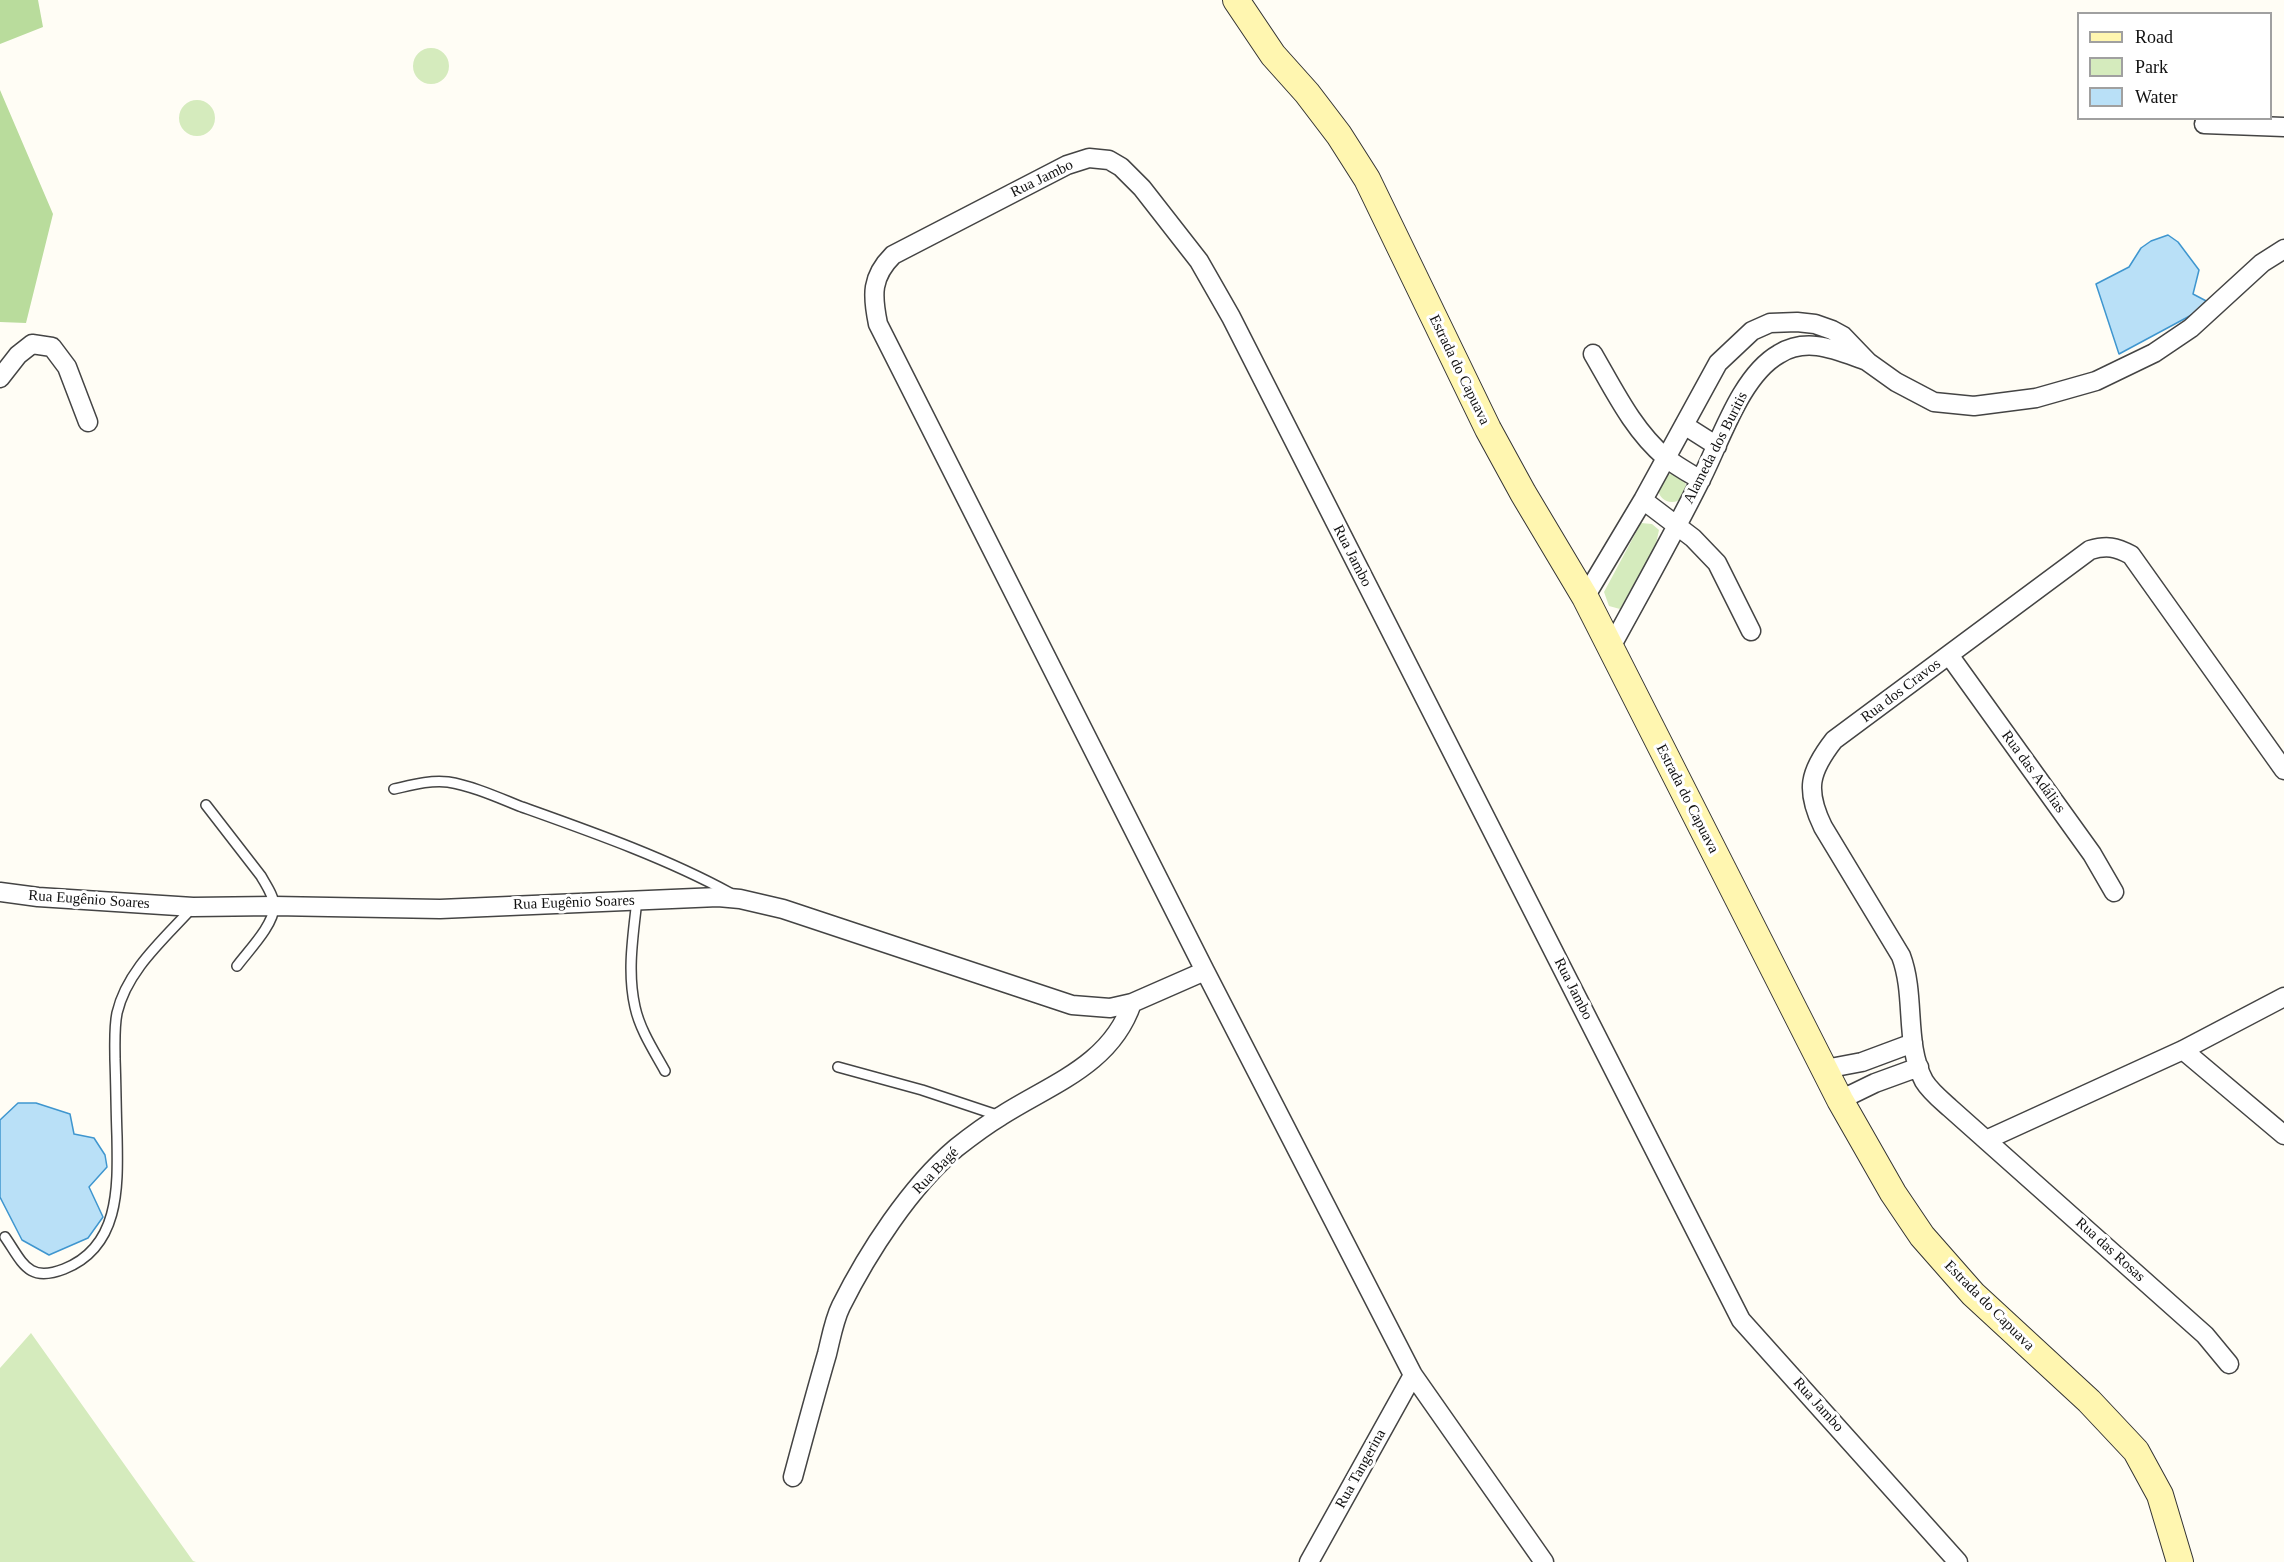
<!DOCTYPE html>
<html>
<head>
<meta charset="utf-8">
<style>
  body { margin:0 }
  #map { position:relative; width:2284px; height:1562px; overflow:hidden; background:#fffdf5; font-family:"Times New Roman",serif }
  canvas { display:block }
  .legend { position:absolute; left:2077px; top:12px; width:195px; height:108px; box-sizing:border-box; background:#fff; border:2px solid #a0a0a0; margin:0; padding:8px 10px; list-style:none; font-size:18px; color:#111 }
  .legend li { display:flex; align-items:center; gap:12px; height:30px }
  .legend b { width:30px; border:2px solid #a0a0a0 }
</style>
</head>
<body>
<div id="map">
<canvas width="2284" height="1562"></canvas>
<ul class="legend">
<li><b style="height:8px;background:#fff6b0"></b>Road</li>
<li><b style="height:16px;background:#d5ebbd"></b>Park</li>
<li><b style="height:16px;background:#b9e0f7"></b>Water</li>
</ul>
</div>
<script>
const c = document.querySelector('canvas').getContext('2d');
c.lineJoin = 'round';
function fill(path, color) { c.fillStyle = color; c.fill(path, 'evenodd'); }
function trace(path, color, width, dash) { c.strokeStyle = color; c.lineWidth = width; c.lineCap = dash ? 'butt' : 'round'; c.setLineDash(dash || []); c.stroke(path); }
function drawText(font, color, halo, rows, align = 'center') {
  c.font = font + ' "Times New Roman",serif'; c.lineWidth = 6; c.setLineDash([]); c.textBaseline = 'middle'; c.strokeStyle = halo; c.fillStyle = color; for (const [text, x, y, turn = 0] of rows) {
    c.save(); c.translate(x, y); c.rotate((+turn || 0) * Math.PI / 180); c.textAlign = isNaN(turn) ? turn : align; if (halo) c.strokeText(text, 0, 0); c.fillText(text, 0, 0); c.restore();
  }
}
fill(new Path2D(`
  M413 66a18 18 0 1 1 36 0a18 18 0 1 1-36 0Z
  M179 118a18 18 0 1 1 36 0a18 18 0 1 1-36 0Z
  M1658 488a14 14 0 1 1 28 0a14 14 0 1 1-28 0Z
  M1641 523 1652 524 1659 530 1656 544 1620 609 1609 606 1604 592Z
  M31 1333 193 1561 196 1562H0V1368Z`), '#d5ebbd');
fill(new Path2D(`
  M0 0H38L43 27 0 44Z
  M0 90 53 214 26 323 0 322Z`), '#b9dc9c');
const water = new Path2D(`
  M2168 235 2178 242 2199 270 2193 294 2212 304 2119 354 2096 284 2129 267 2141 248 2151 241Z
  M18 1103H36L70 1114 74 1134 94 1138 105 1155 107 1167 89 1187 103 1217 88 1238 49 1255 22 1240 0 1197V1120Z`);
fill(water, '#b9e0f7');
trace(water, '#3f96cf', 1.5);
const lane = new Path2D(`
  M394 789C412 785 429 780 448 782 473 786 499 798 522 807 592 832 666 858 730 893
  M206 805 261 876C266 885 274 896 274 906 274 925 248 951 237 966
  M637 900C633 936 627 972 635 1007 640 1030 654 1051 665 1071
  M838 1067 922 1090 1000 1116
  M5 1237C23 1263 28 1283 64 1269 120 1247 118 1187 117 1136 116 1111 116 1085 115 1059 115 1045 114 1028 117 1013 127 970 164 939 193 907`);
const street = new Path2D(`
  M2204 124 2284 127
  M1593 354C1614 390 1633 430 1665 457 1676 466 1689 473 1701 480
  M0 378 18 355 32 344 52 347 67 367 88 422
  M1684 425 1717 446
  M1643 500 1693 538 1717 563 1751 631
  M1585 597 1643 500 1718 363 1752 331 1770 323 1797 322 1815 324 1832 330 1843 336 1868 362 1896 382 1934 402 1974 406 2036 398 2096 381 2154 353 2191 328 2262 263 2284 249
  M1611 647C1641 592 1672 537 1700 481 1720 443 1740 376 1779 354 1808 336 1838 351 1867 361
  M1949 655 2092 854 2114 892
  M0 892 38 897 193 907 274 906 440 909 718 897 740 899 783 909 1072 1005 1110 1008 1132 1003 1205 971
  M2183 1050 2284 1135
  M1825 1069 1862 1062 1913 1043
  M1840 1100 1875 1083 1919 1067
  M1986 1140 2183 1050 2284 997
  M2229 1364 2205 1335 1950 1108C1941 1100 1930 1091 1924 1081 1904 1043 1916 996 1901 956L1823 827C1805 790 1809 772 1834 740L2090 550C2107 545 2116 547 2131 555L2284 770
  M793 1477C804 1436 815 1395 827 1354 831 1338 834 1320 841 1306 868 1252 910 1187 956 1148 970 1137 986 1125 1001 1116 1051 1084 1111 1065 1132 1003
  M1309 1562 1413 1375
  M1544 1562 1413 1375 1205 971 878 324C872 295 871 277 893 255L1067 165 1089 158 1109 160 1121 167 1142 188 1199 261 1231 317 1741 1320 1958 1562`);
const secondary = new Path2D(`
  M1236 0 1273 55 1307 93 1339 135 1367 179 1488 429 1523 493 1585 597 1840 1100 1893 1193 1922 1236 1973 1294 2089 1401 2136 1451 2160 1495 2180 1562`);
trace(lane, '#444', 12);
trace(street, '#444', 21);
trace(secondary, '#333', 28);
trace(lane, '#fff', 9);
trace(street, '#fff', 18);
trace(secondary, '#fff6b0', 26);
drawText('15px', '#111', '#fff', [
  ["Rua Jambo",1042,179,-26],
  ["Estrada do Capuava",1459,370,64],
  ["Alameda dos Buritis",1716,448,-63],
  ["Rua Jambo",1352,556,63],
  ["Rua dos Cravos",1901,691,-37],
  ["Rua das Adálias",2033,772,54],
  ["Estrada do Capuava",1687,799,63],
  ["Rua Eugênio Soares",89,900,4],
  ["Rua Eugênio Soares",574,903,-2],
  ["Rua Jambo",1573,989,63],
  ["Rua Bagé",936,1171,-46],
  ["Rua das Rosas",2110,1250,42],
  ["Estrada do Capuava",1989,1306,45],
  ["Rua Jambo",1818,1405,48],
  ["Rua Tangerina",1361,1469,-61]
]);
</script>
</body>
</html>
